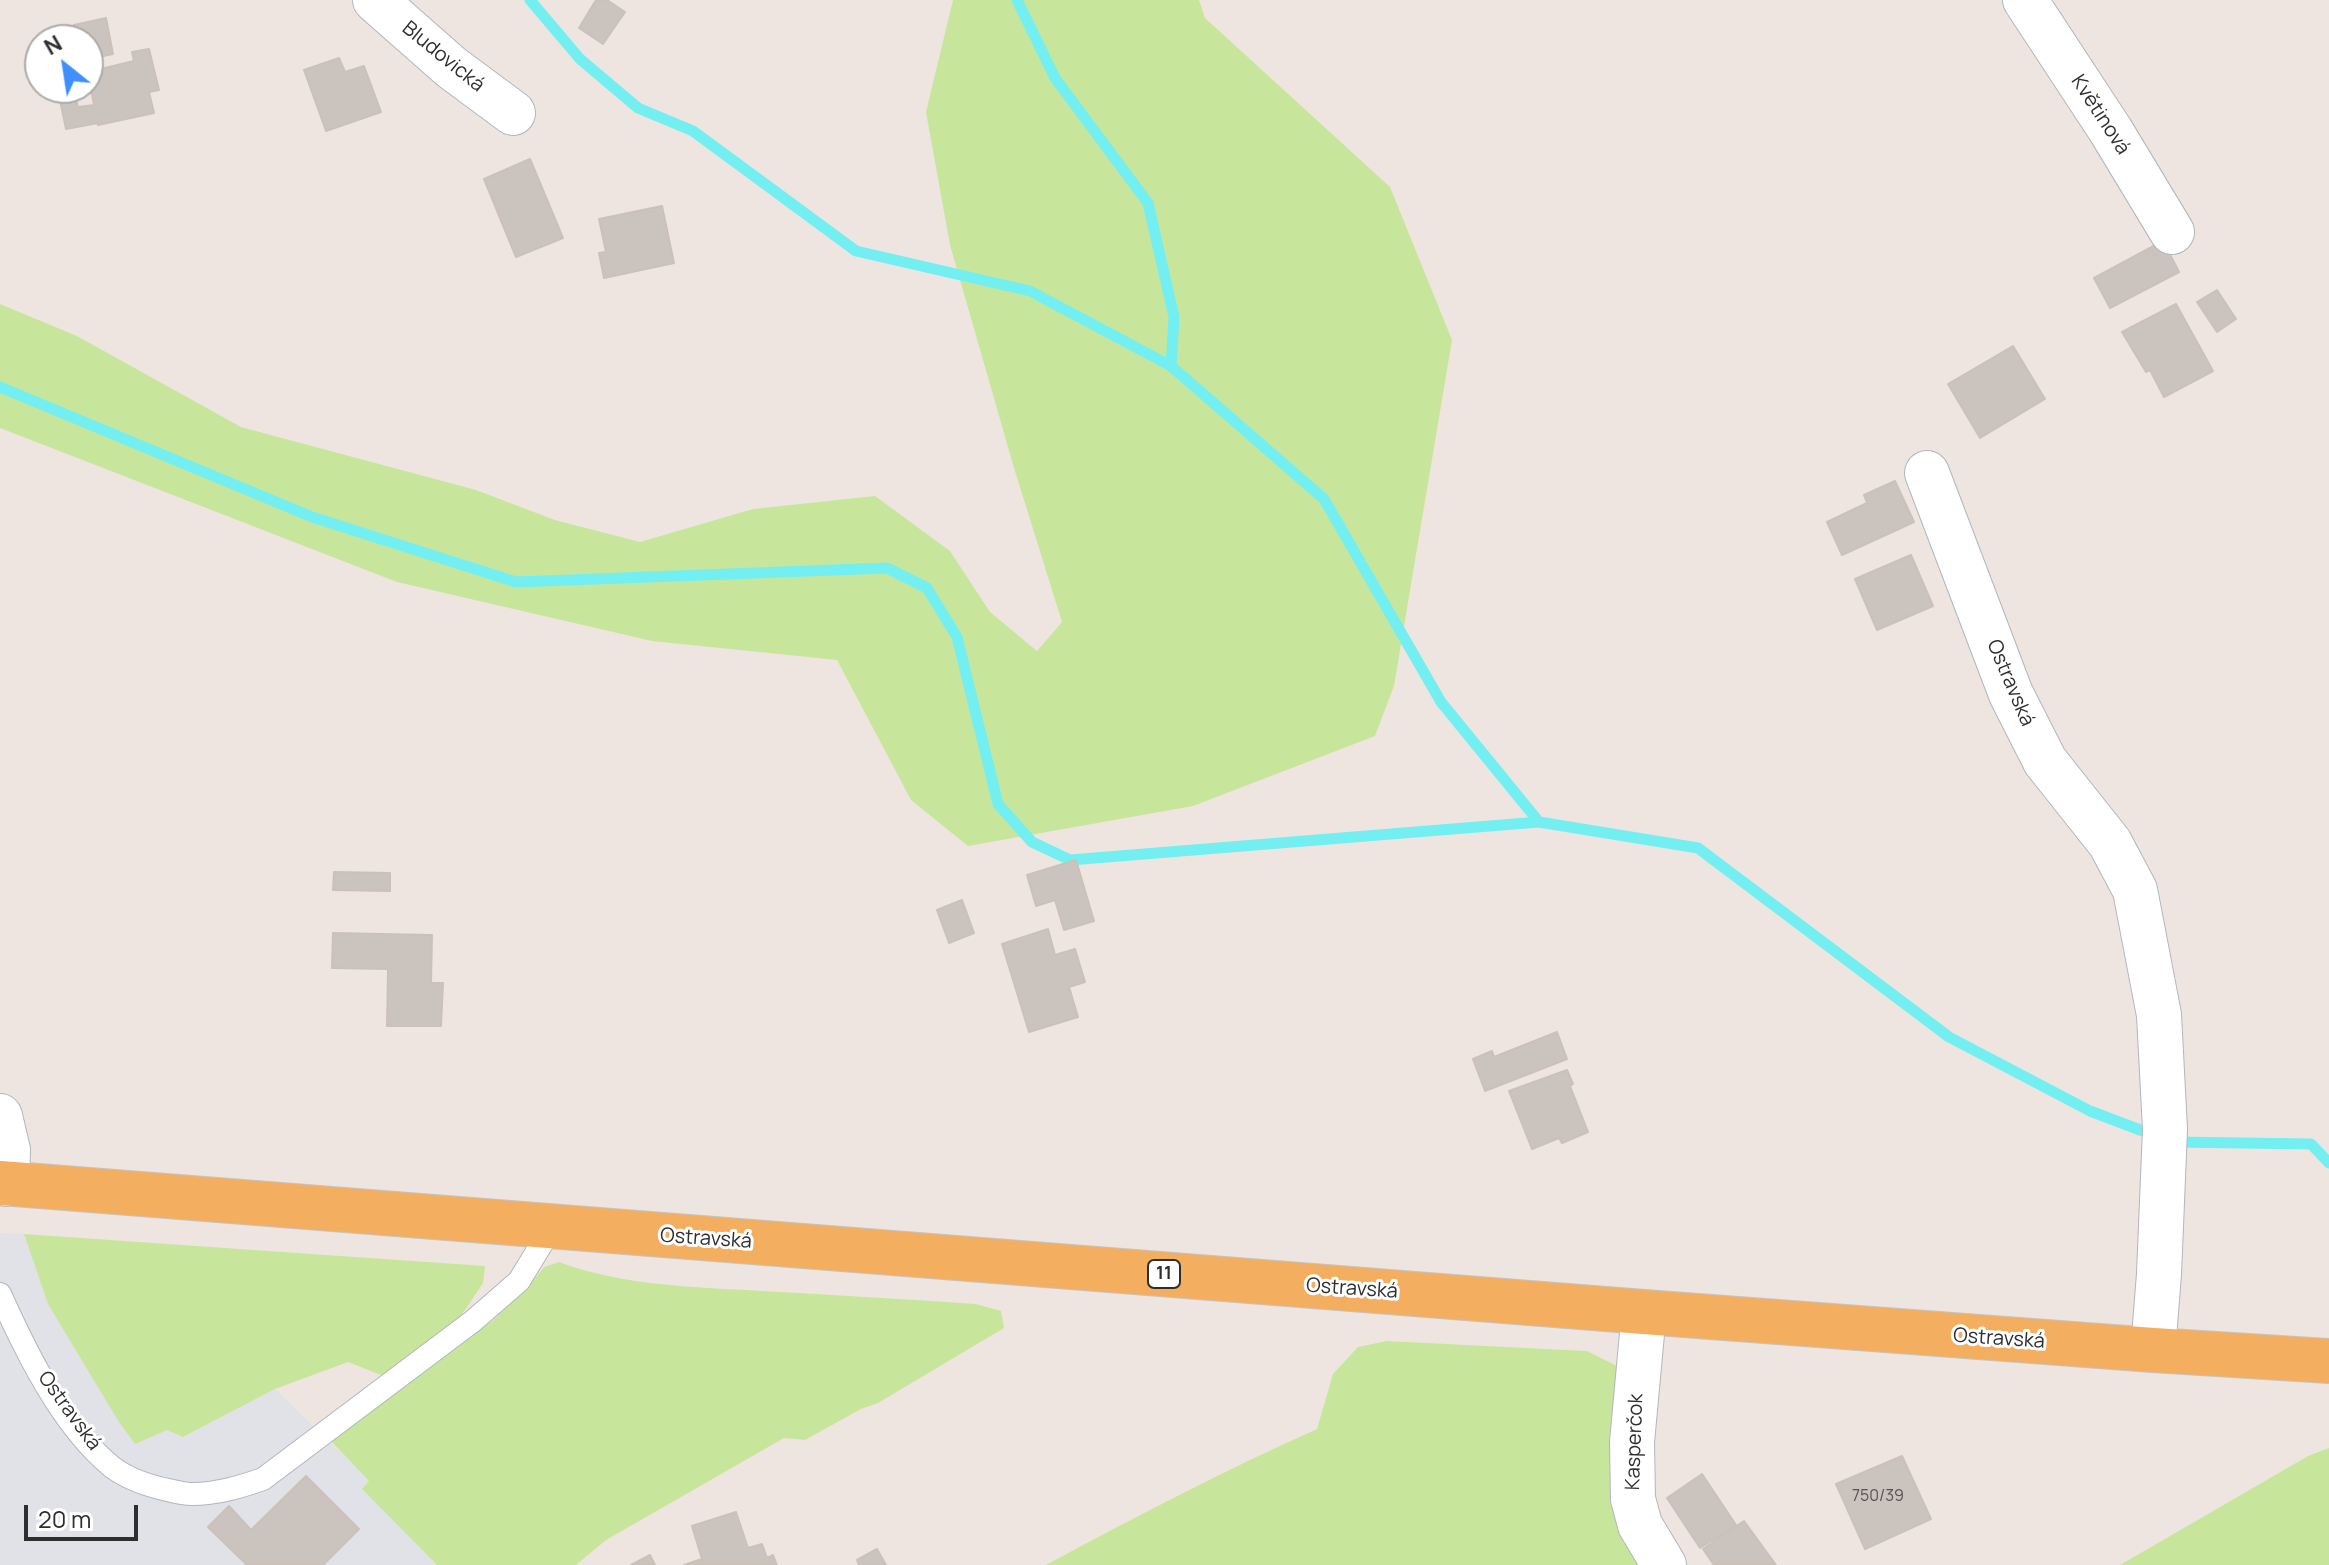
<!DOCTYPE html>
<html>
<head>
<meta charset="utf-8">
<style>
  body { margin:0 }
  #map { position:relative; width:2329px; height:1565px; overflow:hidden; background:#efe5e0; font-family:Manrope,sans-serif }
  canvas { display:block }
  .north { position:absolute; left:24px; top:24px; width:80px; height:80px; box-sizing:border-box; background:#fff; border:2px solid #ababab; border-radius:50%; rotate:330deg; font-size:22px; font-weight:700; line-height:32px; text-align:center; color:#2e2e2e }
  .north::after { content:''; display:block; margin:auto; width:28px; height:36px; background:#3f90fe; clip-path:polygon(50% 0,100% 100%,50% 72%,0 100%) }
  .scale { position:absolute; left:24px; top:1505px; width:114px; height:36px; box-sizing:border-box; border:4px solid #2e2e2e; border-top:0; padding-left:10px; font-size:24px; line-height:28px; white-space:nowrap; color:#2e2e2e; -webkit-text-stroke:6px #fff; paint-order:stroke }
</style>
</head>
<body>
<div id="map">
<canvas width="2329" height="1565"></canvas>
<div class="north">N</div>
<div class="scale">20 m</div>
</div>
<script>
const c = document.querySelector('canvas').getContext('2d');
c.lineJoin = 'round';
function fill(path, color) { c.fillStyle = color; c.fill(path, 'evenodd'); }
function trace(path, color, width, dash) { c.strokeStyle = color; c.lineWidth = width; c.lineCap = dash ? 'butt' : 'round'; c.setLineDash(dash || []); c.stroke(path); }
function drawText(font, color, halo, rows, align = 'center') {
  c.font = font + ' Manrope,sans-serif'; c.lineWidth = 6; c.setLineDash([]); c.textBaseline = 'middle'; c.strokeStyle = halo; c.fillStyle = color; for (const [text, x, y, turn = 0] of rows) {
    c.save(); c.translate(x, y); c.rotate((+turn || 0) * Math.PI / 180); c.textAlign = isNaN(turn) ? turn : align; if (halo) c.strokeText(text, 0, 0); c.fillText(text, 0, 0); c.restore();
  }
}
fill(new Path2D(`
  M0 1233 24 1234 48 1304 167 1430 184 1437 275 1389 370 1481 362 1489 435 1563 433 1565H0Z`), '#e1e1e8');
fill(new Path2D(`
  M953 0H1199L1205 18 1390 187 1452 340 1394 686 1375 736 1193 806 968 846 911 800 837 660 652 641 397 582 0 428V304L77 336 241 427 476 490 555 520 640 542 753 509 875 496 950 551 990 612 1037 651 1062 622 1014 468 950 245 926 112Z
  M24 1234 485 1266 483 1283 461 1316 386 1377 348 1362 275 1389 183 1437 167 1430 135 1444 119 1422 48 1304Z
  M559 1262C623 1286 695 1287 763 1291 834 1295 905 1299 976 1304L1001 1311 1004 1328 878 1403 861 1409 805 1440 784 1438 606 1540 576 1565H437L362 1489 369 1481 328 1438 492 1321 529 1286 544 1267Z
  M1387 1341 1587 1351 1619 1367 1647 1565H1046C1135 1517 1225 1470 1317 1429L1333 1374 1358 1347Z
  M2329 1448V1565H2120L2308 1456Z`), '#c7e69c');
trace(new Path2D(`
  M530 0 580 59 638 108 693 131 856 251 1030 291 1171 366 1324 499 1441 702 1539 822 1698 848 1949 1037 2090 1111 2156 1136
  M1017 0 1055 78 1148 203 1174 317 1171 366
  M0 387 312 517 516 582 887 568 927 588 957 637 998 804 1032 842 1070 860 1539 822
  M2173 1142 2311 1144 2329 1163`), '#73eff2', 11);
const building = new Path2D(`
  M596 0H607L625 12 603 44 579 28Z
  M106 18 113 54 88 59V40H77L74 25Z
  M149 49 159 90 149 92 154 113 98 125V123L66 129 60 100 75 96 78 107 94 105 88 72 134 61 132 52Z
  M339 58 345 72 364 66 381 112 326 131 304 70Z
  M530 159 563 238 516 257 484 179Z
  M662 206 674 263 604 278 599 253 606 252 599 219Z
  M2163 241 2179 272 2110 308 2094 278Z
  M2217 290 2236 319 2217 332 2197 302Z
  M2176 304 2213 371 2164 397 2150 370 2146 372 2122 332Z
  M2013 346 2045 399 1980 438 1948 384Z
  M1895 481 1914 522 1842 555 1827 522 1867 503 1864 495Z
  M1911 555 1933 606 1877 630 1855 579Z
  M1076 860 1094 921 1064 930 1055 900 1036 906 1027 875Z
  M334 872 390 873V891L333 890Z
  M962 900 974 933 949 943 937 910Z
  M1048 929 1055 955 1075 949 1085 982 1069 987 1078 1017 1029 1032 1002 944Z
  M333 933 432 935 431 983H443L441 1026H387L388 969 332 968Z
  M1557 1032 1567 1059 1485 1091 1473 1059 1492 1051 1494 1057Z
  M1567 1070 1573 1084 1570 1086 1588 1132 1562 1143 1559 1138 1532 1149 1509 1091Z
  M1902 1456 1931 1519 1865 1549 1836 1484Z
  M1702 1474 1736 1525 1700 1548 1667 1498Z
  M306 1476 359 1529 323 1565H247L208 1527 229 1506 251 1530Z
  M736 1512 748 1548 762 1544 767 1558 773 1555 777 1565H684L702 1559 692 1526Z
  M1744 1521 1776 1565H1714L1703 1549Z
  M877 1549 886 1565H859L857 1560Z
  M650 1555 655 1565H631Z`);
fill(building, '#cbc3be');
trace(building, '#cbc1b9', 2);
const lane = new Path2D(`
  M0 1294C26 1352 62 1426 112 1467 128 1479 149 1486 168 1490 176 1492 184 1494 192 1494 217 1494 240 1487 263 1479L473 1321 519 1281 552 1227`);
const street = new Path2D(`
  M375 0 451 67 513 113
  M2025 0 2111 131 2172 232
  M1927 473 2011 694 2045 761 2110 843 2135 890 2159 1015 2165 1129 2159 1274 2153 1350
  M0 1116 8 1150 7 1184
  M1644 1312 1632 1442 1633 1499 1640 1525 1664 1565`);
const primary = new Path2D(`
  M0 1183 1644 1312 2153 1350 2329 1361`);
trace(lane, '#b0b6be', 24);
trace(street, '#b0b6be', 46);
trace(primary, '#c4c4c4', 46);
trace(lane, '#fff', 22);
trace(street, '#fff', 44);
trace(primary, '#f4ae60', 44);
drawText('16px', '#555352', null, [
  ["750/39",1878,1497]
]);
for (const [x, y, w] of [
  [1164,1274,32]
]) { const box = new Path2D(); box.roundRect(x - w / 2, y - 14, w, 28, 6); c.fillStyle = '#fff'; c.fill(box); trace(box, '#2e2e2e', 2); }
drawText('bold 18px', '#2e2e2e', null, [
  ["11",1164,1274]
]);
drawText('20px', '#2e2e2e', '#fff', [
  ["Bludovická",443,57,39],
  ["Květinová",2100,115,57],
  ["Ostravská",2010,683,67],
  ["Ostravská",706,1239,4],
  ["Ostravská",1352,1289,4],
  ["Ostravská",1999,1339,4],
  ["Ostravská",69,1411,54],
  ["Kasperčok",1635,1442,-88]
]);
</script>
</body>
</html>
